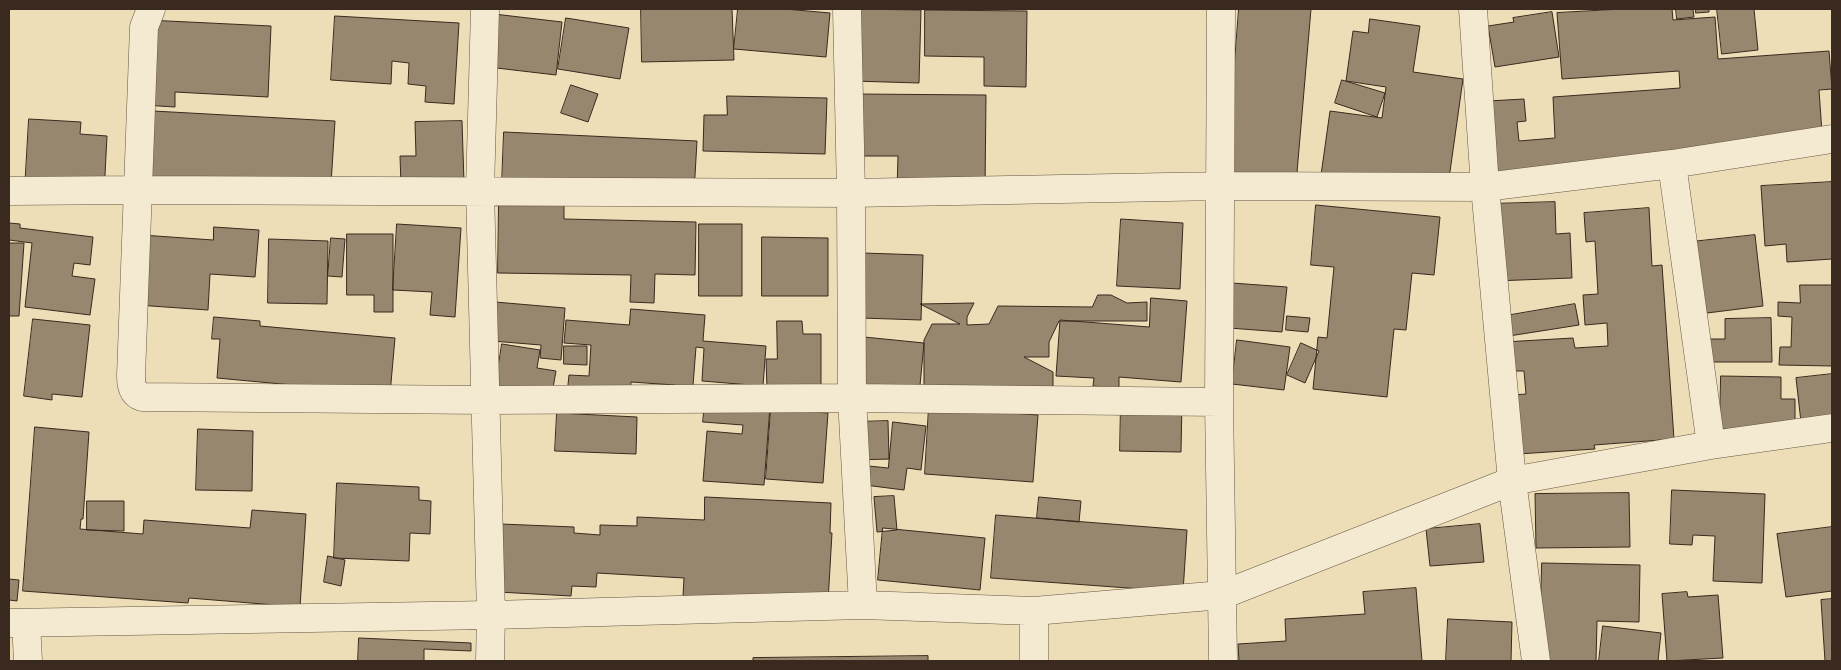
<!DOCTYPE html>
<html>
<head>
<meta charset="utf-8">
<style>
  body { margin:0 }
  #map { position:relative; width:1841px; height:670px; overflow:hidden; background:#eddeb8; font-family:"IM FELL English",serif }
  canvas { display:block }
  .frame { position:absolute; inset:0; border:10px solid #39291e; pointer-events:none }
</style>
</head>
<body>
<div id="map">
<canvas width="1841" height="670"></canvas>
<div class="frame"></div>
</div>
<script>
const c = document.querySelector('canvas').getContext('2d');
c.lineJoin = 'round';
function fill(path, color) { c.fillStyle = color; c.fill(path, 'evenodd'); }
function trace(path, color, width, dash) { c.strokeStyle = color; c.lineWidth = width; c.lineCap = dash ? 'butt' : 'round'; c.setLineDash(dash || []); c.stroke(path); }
const building = new Path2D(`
  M641 9H732L734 60 642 62Z
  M738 9H785L830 13 826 57 734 49Z
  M854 9 921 10 919 83 853 81Z
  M1239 9H1311L1296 184 1226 178Z
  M1622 9H1672L1673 20 1715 17 1718 59 1829 51 1832 89 1819 90 1823 147 1494 181 1488 101 1524 99 1526 121 1517 122 1519 141 1555 138 1553 97 1680 88 1679 71 1562 79 1557 13Z
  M1676 9H1693L1694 17 1677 19Z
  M1696 9H1709V12L1696 13Z
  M1717 9H1754L1758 50 1722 54Z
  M925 10 1027 11 1026 87 984 86V57L925 56Z
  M1552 12 1559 57 1495 67 1488 26 1514 22 1513 18Z
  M494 14 562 22 556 75 488 67Z
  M335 16 459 23 454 104 425 102 426 86 408 84 409 63 392 61 391 84 331 80Z
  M566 18 629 28 620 79 558 69Z
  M1370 19 1420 26 1413 72 1463 79 1447 193 1321 175 1330 111 1382 118 1386 87 1346 81 1353 31 1368 33Z
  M147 20 271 26 268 97 175 92V107L143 105Z
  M1342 80 1385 93 1377 117 1335 103Z
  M571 85 598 94 588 122 561 113Z
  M856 94 986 95 985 189H897L898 156H856Z
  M727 96 827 98 825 154 703 151 704 115H727Z
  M153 111 335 121 330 200 148 189Z
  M29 119 81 122 80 134 107 136 104 194 25 189Z
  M462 121 464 183 401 185 400 156H416L415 122Z
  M504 132 697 141 694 193 502 183Z
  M1832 182V259L1787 262 1786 244 1765 246 1761 186Z
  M499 201 564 203V219L696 222 695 275 655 274 654 303 630 302 631 275 498 273Z
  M1555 202 1556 234 1570 233 1572 278 1494 281 1490 204Z
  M1316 205 1440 217 1434 275 1412 273 1406 330 1394 329 1387 397 1313 389 1318 337 1327 338 1334 267 1311 265Z
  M1649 208 1652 266 1662 265 1674 439 1594 445 1595 449 1518 454 1513 395 1526 394 1524 371H1507L1504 342 1573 338 1575 348 1608 346 1607 323 1585 325 1583 295 1598 294 1595 241 1586 242 1584 213Z
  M1121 219 1183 223 1180 289 1117 286Z
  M9 223 20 224V228L93 237 90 265 74 263 72 276 95 279 90 315 25 307 32 243 9 240Z
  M397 224 461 228 455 317 430 315 432 292 393 290Z
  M699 224H742V296H699Z
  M214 227 259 230 255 277 210 274 208 310 137 305 142 235 213 240Z
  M347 234H393V312H374V295H347Z
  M1755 235 1763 306 1699 314 1691 242Z
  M762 237 828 238V296H762Z
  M331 238 345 239 342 277 328 276Z
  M269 239 328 241 327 304 268 303Z
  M9 243H24L19 316H9Z
  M863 253 923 255 921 320 861 318Z
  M1232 283 1287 287 1282 332 1229 328Z
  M1800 285H1832V366L1779 365 1780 347H1791L1792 317 1778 316V302L1800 303Z
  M1098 295H1111L1127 303 1147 302V321H1059L1049 342V357H1024L1053 372V391L924 392V340L932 324H960L920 304 974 303 967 317V325L989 324 998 306 1092 307Z
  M1151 298 1187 301 1181 382 1119 377V388L1093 386 1094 378 1056 376 1060 320 1149 327Z
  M495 302 565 308 561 360 540 358 541 345 492 341Z
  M1575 304 1579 325 1509 336 1505 316Z
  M631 309 705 315 703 341 766 346 763 386 702 381 704 348 696 347 692 398 674 396 675 385 631 382 630 398 567 394 569 375 589 376 591 345 564 343 566 320 629 325Z
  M1287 316 1310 318 1308 332 1286 330Z
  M214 317 260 321V326L395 338 390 394 217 378 220 339H212Z
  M1771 318 1772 362H1710L1709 339H1725V319Z
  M33 319 90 325 82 397 52 394V400L24 396Z
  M777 321H802L803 334H821V388H767L766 359H777Z
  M864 337 924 343 919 396 859 390Z
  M1237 340 1290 347 1284 390 1232 384Z
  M1301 343 1319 351 1305 383 1287 375Z
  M502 344 540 350 537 368 556 371 551 399 495 390Z
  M564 346H587V365L564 364Z
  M1832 374V428L1802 431 1796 378Z
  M1721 376 1781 377V399H1795V431L1720 429Z
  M1121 401 1182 402 1181 452 1120 451Z
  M705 403 770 407 764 485 703 481 707 431 742 434 743 425 703 422Z
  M929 407 1038 415 1033 482 925 474Z
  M771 409 828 413 823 483 766 479Z
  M557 413 637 417 636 454 555 451Z
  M888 421 889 459 854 460V422Z
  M893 422 926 426 921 470 907 468 904 490 857 484 859 465 888 468Z
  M35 427 89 432 83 519H81L80 529 143 534 144 520 250 528 252 510 306 514 300 607 189 598 188 603 23 591Z
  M198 429 253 431 252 491 196 490Z
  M337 483 419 487V500L431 501 430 534 410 533 409 561 334 558Z
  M1672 490 1765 494 1762 583 1713 581 1715 536 1693 535 1692 545 1670 544Z
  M1629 493 1630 547 1536 548 1535 494Z
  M894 496 897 530 877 532 874 497Z
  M705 497 831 503 830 533H832L828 602 683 596 684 578 597 573 596 587 572 586 571 596 498 592 501 524 574 527V533L600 535V525L637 526V517L704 520Z
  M1039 497 1081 501 1079 522 1037 518Z
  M87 501H124V531L87 530Z
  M996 515 1187 530 1183 592 991 578Z
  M1480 524 1484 562 1430 566 1426 529Z
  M1832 527V591L1786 597 1777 534Z
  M883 528 985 538 980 590 878 580Z
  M328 556 345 560 341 586 324 582Z
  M1542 563 1640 565 1639 622 1597 621 1596 661H1540Z
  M9 579 19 580 17 601 9 600Z
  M1416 588 1422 661H1239L1238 644 1286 641 1285 619 1365 614 1363 592Z
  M1687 592 1688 597 1718 595 1723 658 1667 661 1662 594Z
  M1832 599V661H1825L1821 600Z
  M1448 619 1512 622 1511 661H1446Z
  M1603 626 1661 633 1658 661H1599Z
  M359 638 471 643V651L424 649V661H358Z
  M928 656V661H753V658Z`);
fill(building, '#97876e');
trace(building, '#39291e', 1);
const minor = new Path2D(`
  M151 9 144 27 131 376C131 385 133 394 142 397L486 400 852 398 1219 402
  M485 9 480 190 491 615 490 661
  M847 9 851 193 852 398 863 605
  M1221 9 1219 402 1222 595 1512 481 1711 445 1832 428
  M1473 9 1485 187 1512 481 1536 661
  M1672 164 1711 445
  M9 191 138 190 851 193 1220 186 1485 187 1672 164 1832 139
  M1034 611V661
  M9 623 491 615 863 605 1034 611 1222 595 1223 661
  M26 623 28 661`);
trace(minor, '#665644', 29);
trace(minor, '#f3ead1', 28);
</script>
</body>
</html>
